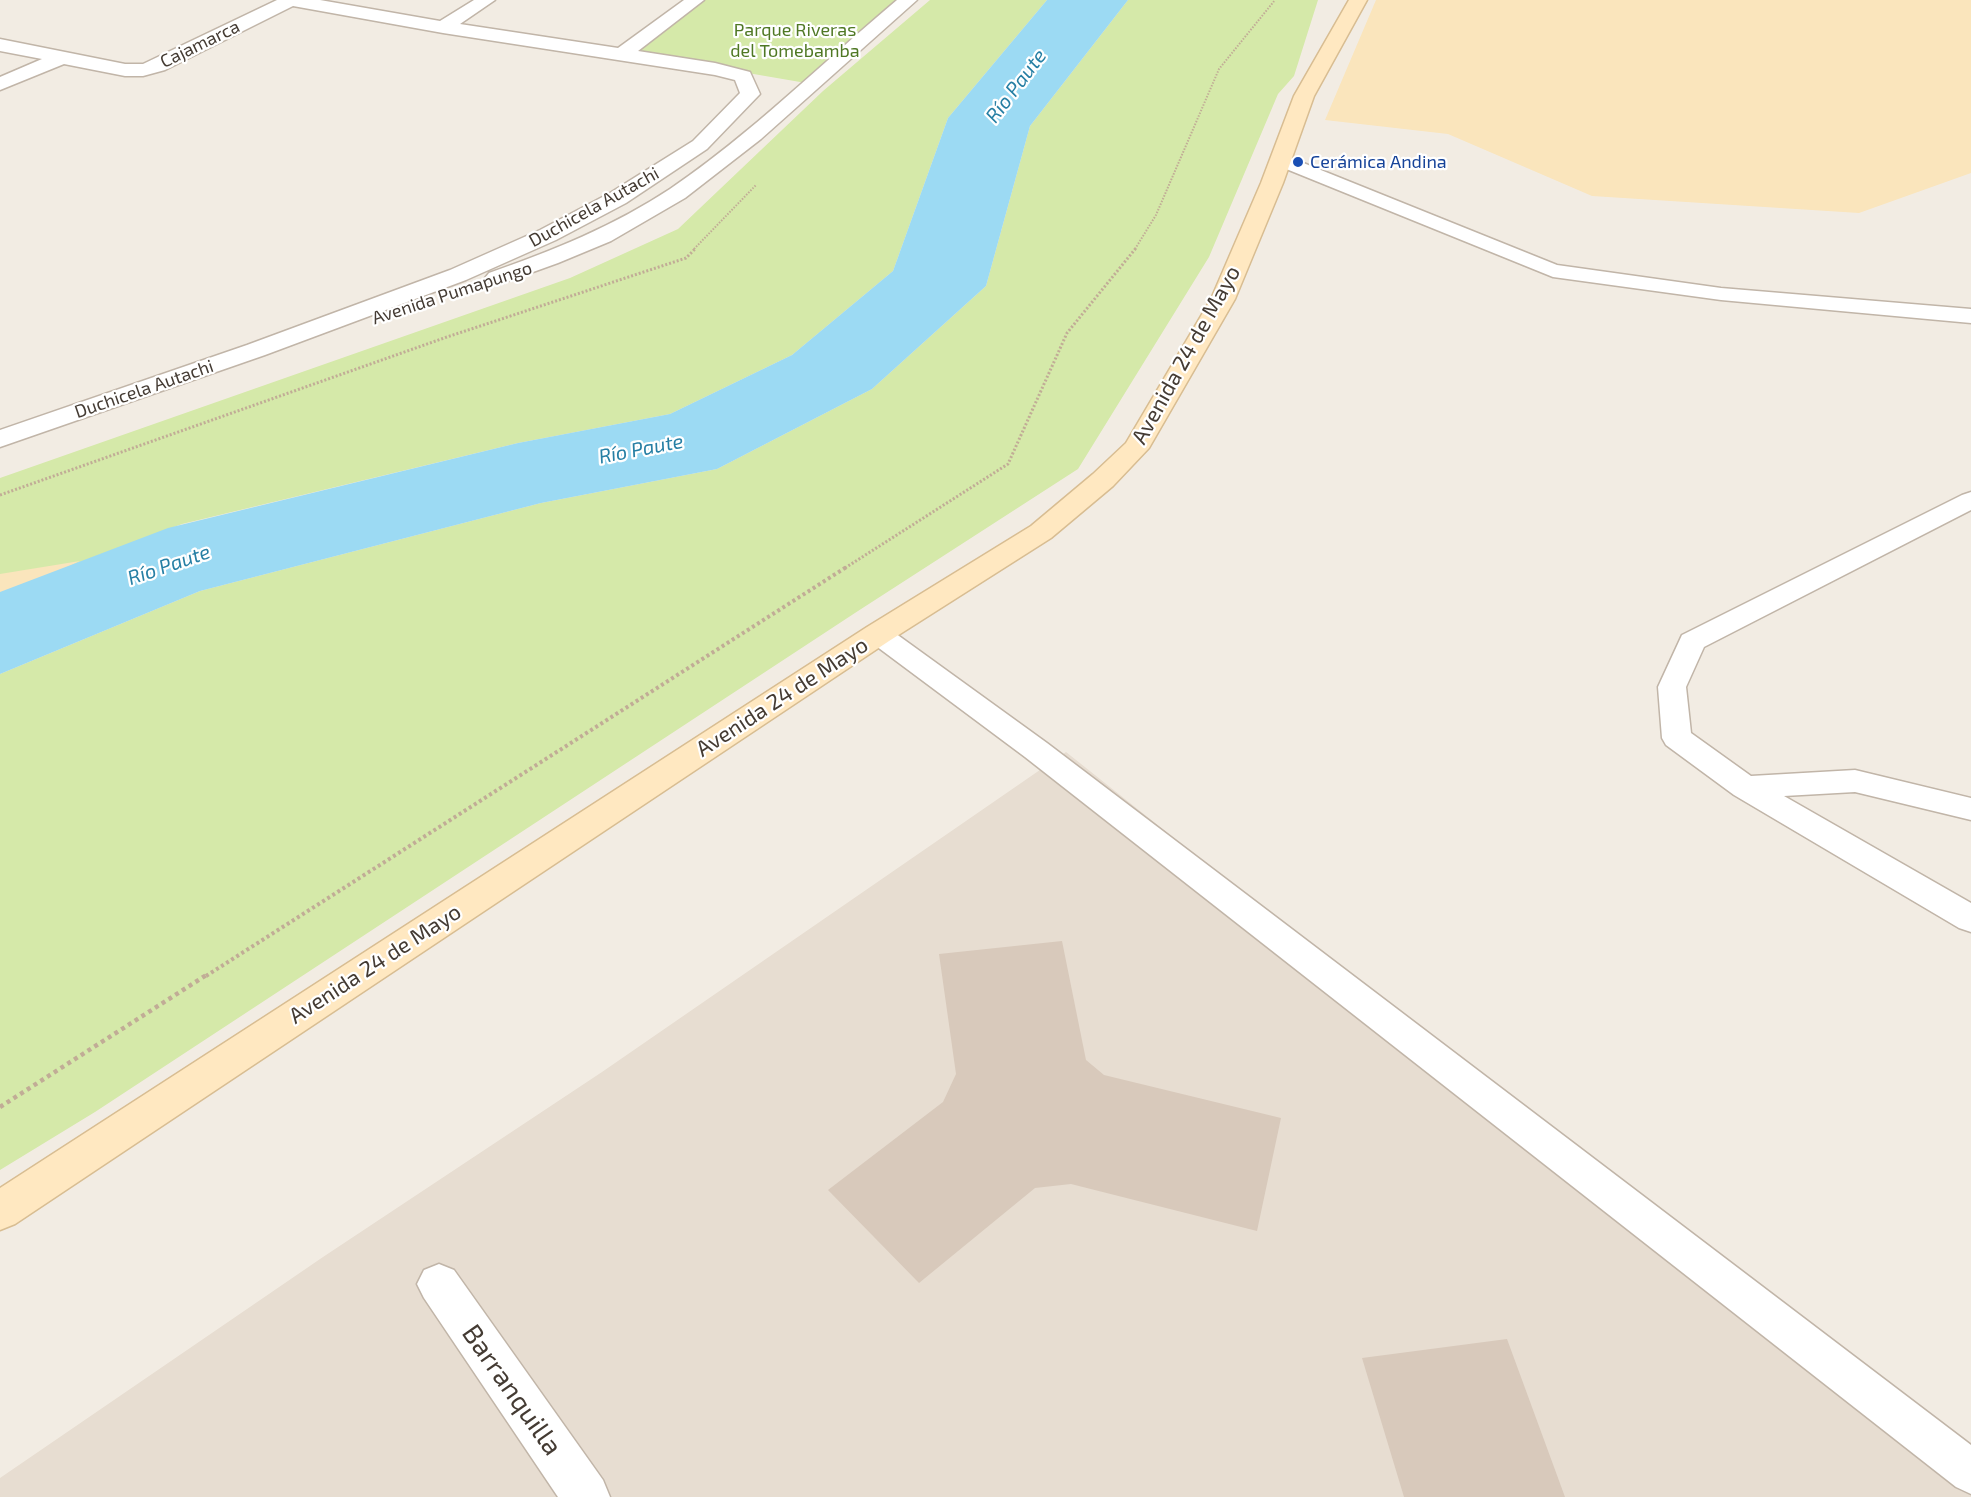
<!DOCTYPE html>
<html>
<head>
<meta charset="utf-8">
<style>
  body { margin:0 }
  canvas { display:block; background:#f2ece3 }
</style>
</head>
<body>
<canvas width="1971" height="1497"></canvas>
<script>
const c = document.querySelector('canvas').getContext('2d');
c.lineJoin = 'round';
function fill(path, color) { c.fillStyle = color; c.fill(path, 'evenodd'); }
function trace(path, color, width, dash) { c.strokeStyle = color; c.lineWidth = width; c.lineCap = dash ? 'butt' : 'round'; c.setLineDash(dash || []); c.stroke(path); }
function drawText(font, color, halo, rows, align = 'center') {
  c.font = font + ' "Exo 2",sans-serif'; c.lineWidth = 4.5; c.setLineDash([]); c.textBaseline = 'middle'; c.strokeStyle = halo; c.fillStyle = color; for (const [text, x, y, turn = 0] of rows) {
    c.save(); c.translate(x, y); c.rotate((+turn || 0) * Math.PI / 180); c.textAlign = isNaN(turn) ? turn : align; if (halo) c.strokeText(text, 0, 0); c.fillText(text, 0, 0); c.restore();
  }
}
fill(new Path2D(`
  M1066 752 1971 1473V1497H0V1478L323 1257 602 1072Z`), '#e7ddd1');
fill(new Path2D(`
  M698 0H906L806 83 631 53Z
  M930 0H1047L948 118 893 271 792 355 670 414 518 443 182 524 0 592V478L570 278 678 229 823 91Z
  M1128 0H1318L1294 76 1278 94 1209 257 1078 469 858 611 95 1112 0 1170V674L200 591 541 503 717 469 872 389 986 286 1030 126Z`), '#d5e9a9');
fill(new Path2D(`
  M1376 0H1971V173L1859 213 1592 196 1448 134 1325 120Z
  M80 561 0 599V574Z`), '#fae5bc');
fill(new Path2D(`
  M1047 0H1128L1030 126 986 286 872 389 717 469 541 503 200 591 0 674V592L168 528 518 443 670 414 792 355 893 271 948 118Z`), '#9cdaf3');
fill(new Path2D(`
  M1062 941 1086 1060 1104 1075 1281 1118 1257 1231 1071 1184 1035 1188 919 1283 828 1190 943 1102 956 1074 939 954Z
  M1507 1339 1565 1497H1404L1362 1358Z`), '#d8c9bb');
const lane = new Path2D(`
  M1281 154 1557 265 1721 288 1971 309V323L1721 300 1553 277 1274 164 1271 160 1274 156Z
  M1971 492V510L1704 647 1686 687 1691 733 1751 776 1855 770 1971 798V820L1855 792 1784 796 1971 903V932L1959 928 1734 795 1666 745 1662 738 1658 687 1682 635 1962 495Z
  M878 625 888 628 1047 743 1971 1445V1494L1956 1487 1025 757 868 640 864 634 868 628Z`);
const street = new Path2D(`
  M277 0H320L440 21 474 0H495L460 24 618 48 684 0H704L638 51 715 63 750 72 760 94 707 149 626 203 556 240 466 280 265 355 0 447V430L247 345 450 270 540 230 610 193 693 141 740 93 735 80 715 75 443 33 293 6 165 70 143 76H125L64 64 0 90V77L42 59 0 51V39L125 64H143Z
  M897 0H917L761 139 685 198 611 241 558 263 497 285 489 283 485 278 489 273C552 251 614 226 670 189 751 134 822 63 897 0Z
  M439 1264 454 1270 603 1480 610 1497H558L424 1298 417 1284 424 1270Z`);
const secondary = new Path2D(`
  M1349 0H1367L1314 96 1283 183 1235 299 1149 448 1113 486 1051 538 889 641 15 1224 0 1230V1188L867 627 1031 526 1093 474 1126 443 1211 299 1261 183 1294 96Z`);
trace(lane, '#c1b5a8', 3);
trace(street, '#c1b5a8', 3);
trace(secondary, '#d8bd92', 3);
trace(new Path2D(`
  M694 249 756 185
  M1135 249 1156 215 1219 69 1275 0`), '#c1ac96', 2, [1.5, 1.5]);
trace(new Path2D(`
  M0 495 447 337 686 258 696 248
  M845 568 1008 464 1067 333 1136 248`), '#c1ac96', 3, [2, 2]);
trace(new Path2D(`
  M206 976 848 566`), '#c1ac96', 4, [3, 3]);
trace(new Path2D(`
  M0 1107 208 974`), '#c1ac96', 4.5, [4, 4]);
fill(lane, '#fff');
fill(street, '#fff');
fill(secondary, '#ffe8c1');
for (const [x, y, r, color] of [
  [1298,162,6,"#1a4fb4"]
]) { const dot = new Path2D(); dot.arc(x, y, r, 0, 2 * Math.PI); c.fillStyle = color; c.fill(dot); trace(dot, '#fff', 2); }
drawText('18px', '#4f7824', '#fff', [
  ["Parque Riveras",795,30],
  ["del Tomebamba",795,51]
]);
drawText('18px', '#443b33', '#fff', [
  ["Cajamarca",200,44,-26],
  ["Duchicela Autachi",594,207,-29],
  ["Avenida Pumapungo",452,293,-18],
  ["Duchicela Autachi",144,389,-19]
]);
drawText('18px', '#164399', '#fff', [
  ["Cerámica Andina",1310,162]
], 'left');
drawText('italic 20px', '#267fa4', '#fff', [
  ["Río Paute",1016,86,-53],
  ["Río Paute",641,449,-11],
  ["Río Paute",169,565,-19]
]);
drawText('22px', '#443b33', '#fff', [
  ["Avenida 24 de Mayo",1186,355,-61],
  ["Avenida 24 de Mayo",782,697,-33],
  ["Avenida 24 de Mayo",375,964,-33]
]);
drawText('27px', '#443b33', '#fff', [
  ["Barranquilla",512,1390,55]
]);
</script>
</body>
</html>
